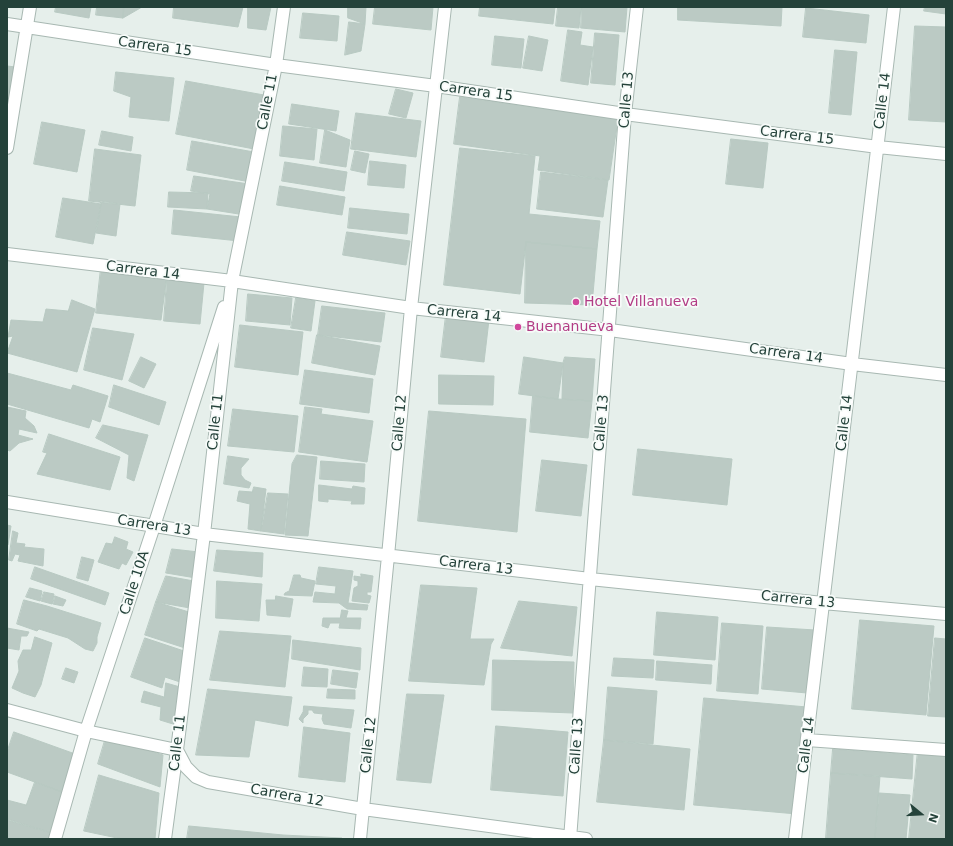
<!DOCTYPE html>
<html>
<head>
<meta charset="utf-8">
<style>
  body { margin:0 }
  #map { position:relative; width:953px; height:846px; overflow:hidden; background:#e6efeb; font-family:"DejaVu Sans",sans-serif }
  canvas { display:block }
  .frame { position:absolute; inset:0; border:8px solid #24423a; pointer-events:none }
  .north { position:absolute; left:901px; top:794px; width:40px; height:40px; -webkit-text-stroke:3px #f7fbf9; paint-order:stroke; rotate:108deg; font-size:11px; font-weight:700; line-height:16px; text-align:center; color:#24423a }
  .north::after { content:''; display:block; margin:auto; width:14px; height:18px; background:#24423a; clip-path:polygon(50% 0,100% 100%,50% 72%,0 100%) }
</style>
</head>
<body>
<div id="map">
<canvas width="953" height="846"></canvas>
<div class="frame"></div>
<div class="north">N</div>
</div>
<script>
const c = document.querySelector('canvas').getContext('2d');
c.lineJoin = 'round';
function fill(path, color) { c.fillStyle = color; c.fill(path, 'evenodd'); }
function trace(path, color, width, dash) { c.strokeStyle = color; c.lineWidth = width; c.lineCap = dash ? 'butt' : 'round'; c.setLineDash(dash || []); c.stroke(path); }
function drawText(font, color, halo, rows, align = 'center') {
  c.font = font + ' "DejaVu Sans",sans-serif'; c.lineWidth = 3.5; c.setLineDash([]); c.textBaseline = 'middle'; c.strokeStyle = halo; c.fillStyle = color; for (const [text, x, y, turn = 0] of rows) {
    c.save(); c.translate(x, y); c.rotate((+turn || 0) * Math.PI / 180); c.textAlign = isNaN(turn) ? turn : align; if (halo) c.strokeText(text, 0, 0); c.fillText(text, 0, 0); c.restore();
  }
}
const building = new Path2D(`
  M56 7H91L89 18 55 12Z
  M97 7H124L123 18 96 15Z
  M124 7H142L123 18Z
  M174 7H243L238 27 173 18Z
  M248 7H271L266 30 248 28Z
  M348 7H366L365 24 348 18Z
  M375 7H433L431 30 373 24Z
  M480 7H555L553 24 479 16Z
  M558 7H581L579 28 556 26Z
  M582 7H627L625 32 581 28Z
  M678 7H782L781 26 678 20Z
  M925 7H946V14L924 11Z
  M806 8 869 15 866 43 803 37Z
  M303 13 339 16 337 41 300 38Z
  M349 22 365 24 361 51 345 55Z
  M915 26 946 27V122L909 120Z
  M568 30 582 32 580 45 593 47 588 85 561 81Z
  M595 33 619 35 615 85 591 83Z
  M495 36 524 39 521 68 492 65Z
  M529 36 548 40 542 71 523 68Z
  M835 50 857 52 851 115 829 113Z
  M7 66 16 67 11 98H7Z
  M116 72 174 78 169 121 129 117 131 97 114 91Z
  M186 81 264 95 254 149 176 134Z
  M396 89 413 93 406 118 389 114Z
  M460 97 618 119 609 180 538 170 540 156 454 144Z
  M292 104 339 111 336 131 289 124Z
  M356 113 421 121 416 157 351 149Z
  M42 122 85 130 77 172 34 164Z
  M283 126 317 129 314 160 280 156Z
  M325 130 350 140 346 167 320 163Z
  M102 131 133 137 131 151 99 145Z
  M731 139 768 143 763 188 726 184Z
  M192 141 254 152 250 182 187 170Z
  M460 148 535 156 529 214 600 221 597 249 526 242 520 294 444 285Z
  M95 149 141 155 135 206 89 201Z
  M355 151 369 154 365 173 351 170Z
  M370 161 406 165 404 188 368 185Z
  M285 162 347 172 344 191 282 181Z
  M541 172 608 180 603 217 537 209Z
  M194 176 249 184 245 215 207 209 210 194 191 191Z
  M280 186 345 197 342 215 277 205Z
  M169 192 208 193 207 209 168 207Z
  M63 198 101 204 93 244 56 237Z
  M100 201 120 204 116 236 96 233 101 204Z
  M350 208 409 214 407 234 348 228Z
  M174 210 241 217 239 241 172 234Z
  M347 232 410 241 406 265 343 255Z
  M526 242 597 249 592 305 525 303Z
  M101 268 167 275 161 320 96 313Z
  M167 280 204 283 200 324 164 321Z
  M248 294 292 298 290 325 246 321Z
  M296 298 315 301 311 331 291 328Z
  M72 300 95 309 77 372 7 353 13 336 8 337 11 320 43 322 46 309 68 311Z
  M322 306 385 313 381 342 318 335Z
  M446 315 489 320 484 362 441 357Z
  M240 325 303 332 298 375 235 367Z
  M93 328 134 334 122 380 84 370Z
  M317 335 380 346 375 375 312 363Z
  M141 357 156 364 144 388 129 381Z
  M524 357 563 363 558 399 519 394Z
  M565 357 595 359 592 401 562 399 563 363Z
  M305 370 373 379 369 413 300 404Z
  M7 373 71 390 73 385 108 396 100 422 92 419 89 428 7 404Z
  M439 375 494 376 493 405 439 404Z
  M114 385 166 402 159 425 109 407Z
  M533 396 558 399 592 401 588 438 530 432Z
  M7 407 26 411 25 418 34 426 37 433 19 429 18 435 33 439 19 443 10 451 7 450Z
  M305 407 322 409 321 414 373 421 367 462 299 452Z
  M233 409 298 416 294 452 228 446Z
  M429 411 526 419 517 532 418 521Z
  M103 425 148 435 134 481 127 478 129 455 96 438Z
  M49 434 120 457 110 490 37 474 47 453 43 452Z
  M638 449 732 459 727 505 633 495Z
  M297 455 317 457 308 536 285 535 292 464Z
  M228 456 249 459 241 468V475L245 480 251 483 249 488 224 484Z
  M542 460 587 465 581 516 536 511Z
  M321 461 365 464 364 482 320 479Z
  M319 485 352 489 353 486 365 488 364 504H351L352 501 328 499V502L319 501Z
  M254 487 266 489 261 531 248 529 250 504 237 501 239 491 252 492Z
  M268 493 288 494 284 534 261 531Z
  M7 525 11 526 8 545H7Z
  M13 531 18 533 16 543 25 544 24 547 44 549 43 566 18 561 20 555 15 554 12 561 9 560Z
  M115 537 128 542 126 549 133 552 126 565 122 563 119 569 98 562 106 543 112 544Z
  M172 549 199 552 196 578 166 573Z
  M217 550 263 553 262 577 214 571Z
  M82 557 94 560 88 581 77 578Z
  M35 567 109 593 105 605 31 579Z
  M319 567 353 571 348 603 368 605 367 610 347 609 339 603 313 602 315 592 335 594 336 586 316 584Z
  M361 574 373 576 371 592H367V595L371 596 369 603 352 601 354 588 358 586V581L354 580V576L361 577Z
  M294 575H300L301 578 315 581 312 596 284 595 285 593 289 591Z
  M166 576 194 581 190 608 156 602Z
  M217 581 262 584 259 621 216 618Z
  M421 585 477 588 470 639H494L491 644 484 685 409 681Z
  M30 588 42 591 40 601 26 597Z
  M44 592 54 594 52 604 41 601Z
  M55 596 66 600 63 606 53 604Z
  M276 596 293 599 290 617 267 615 266 600H275Z
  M24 600 47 606 101 623 97 637V643L93 651 85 649 68 638 39 629 37 631 17 624Z
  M519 601 577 607 572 656 501 648Z
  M156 602 189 612 185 648 145 635Z
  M342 610 348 611 346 618H361L360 629 339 628 340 623H330L328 628 322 626 323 618H340Z
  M657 612 718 617 715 660 654 655Z
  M860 620 934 626 926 715 852 709Z
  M722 623 763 626 758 694 717 691Z
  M767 627 815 630 807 693 762 689Z
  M7 628 29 632 27 636H21L19 650 7 648Z
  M220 631 291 636 285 687 210 680Z
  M35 637 52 643 41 685 35 697 23 693 12 688 19 671 18 661 23 650H31Z
  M145 638 184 651 180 682 165 677 162 688 131 677Z
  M935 638 946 639V717L928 716Z
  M293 640 361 648 360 670 292 659Z
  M614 658 654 660 653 678 612 676Z
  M493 660 574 662 573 713 492 710Z
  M657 661 712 665 711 684 656 680Z
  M304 667 328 669 327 687 302 686Z
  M66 668 78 672 74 683 62 679Z
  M333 670 358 673 356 688 331 684Z
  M166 683 180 687 173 724 160 720 161 707 141 702 144 691 164 697Z
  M608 687 657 691 653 744 604 740Z
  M208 689 292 697 288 726 255 720 249 757 196 755Z
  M328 689 355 690V699L327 698Z
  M407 694 444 695 431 783 397 780Z
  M704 698 807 707 797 814 694 805Z
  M304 706 354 710 351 728 324 724 322 719 323 714 314 713 312 710H308V714L303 719V723L299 719 303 712Z
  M496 726 568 732 563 796 491 790Z
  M304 727 350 733 345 782 299 777Z
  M14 732 78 755 65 793 7 772V752Z
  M106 737 163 755 160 787 98 764Z
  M604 740 690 749 684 810 597 802Z
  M833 749 913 755 912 779 831 773Z
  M918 750 946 753V839H909Z
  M831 773 880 776 875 839H846L826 838Z
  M99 775 159 793 155 839H122L84 831Z
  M35 782 65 793 52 833 7 819V800L26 805Z
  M879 793 910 795 906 839H875Z
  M7 820 52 833 50 839H7Z
  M189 826 283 835 342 838 343 839H187Z`);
fill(building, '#bbcac4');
trace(building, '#b8c9c2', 1);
const minor = new Path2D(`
  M7 24 276 65 436 86 625 114 878 147 946 154
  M7 148 30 7
  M7 254 232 281 411 308 610 330 852 364 946 375
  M7 502 204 534 590 579 823 603 946 614
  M7 710 86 731 177 750 186 767 196 777 208 782 363 809 586 839
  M807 740 946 750
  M55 839 86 731 154 526 224 307
  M165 839 177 750 204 534 232 281 276 65 284 7
  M360 839 388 556 411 308 445 7
  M570 839 625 114 637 7
  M795 839 894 7`);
trace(minor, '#a8b8b2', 14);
trace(minor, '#fff', 12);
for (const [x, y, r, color] of [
  [576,302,4,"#d1479c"],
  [518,327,4,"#d1479c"]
]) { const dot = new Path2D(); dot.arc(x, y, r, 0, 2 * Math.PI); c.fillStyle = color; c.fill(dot); trace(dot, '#f7fbf9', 1.5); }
drawText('14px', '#24423a', '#f7fbf9', [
  ["Carrera 15",155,47,8],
  ["Carrera 15",476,92,8],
  ["Calle 13",627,100,-85],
  ["Calle 14",883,101,-83],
  ["Calle 11",268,102,-79],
  ["Carrera 15",797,136,7],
  ["Carrera 14",143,271,7],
  ["Carrera 14",464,314,6],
  ["Carrera 14",786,354,8],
  ["Calle 11",216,422,-84],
  ["Calle 12",400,423,-85],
  ["Calle 13",602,423,-85],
  ["Calle 14",845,423,-83],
  ["Carrera 13",154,526,9],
  ["Carrera 13",476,566,7],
  ["Calle 10A",135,583,-72],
  ["Carrera 13",798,600,6],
  ["Calle 11",178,743,-83],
  ["Calle 12",369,745,-84],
  ["Calle 14",807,745,-83],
  ["Calle 13",577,746,-86],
  ["Carrera 12",287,796,10]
]);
drawText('14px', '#b23c85', '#f7fbf9', [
  ["Hotel Villanueva",584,302],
  ["Buenanueva",526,327]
], 'left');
</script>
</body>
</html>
